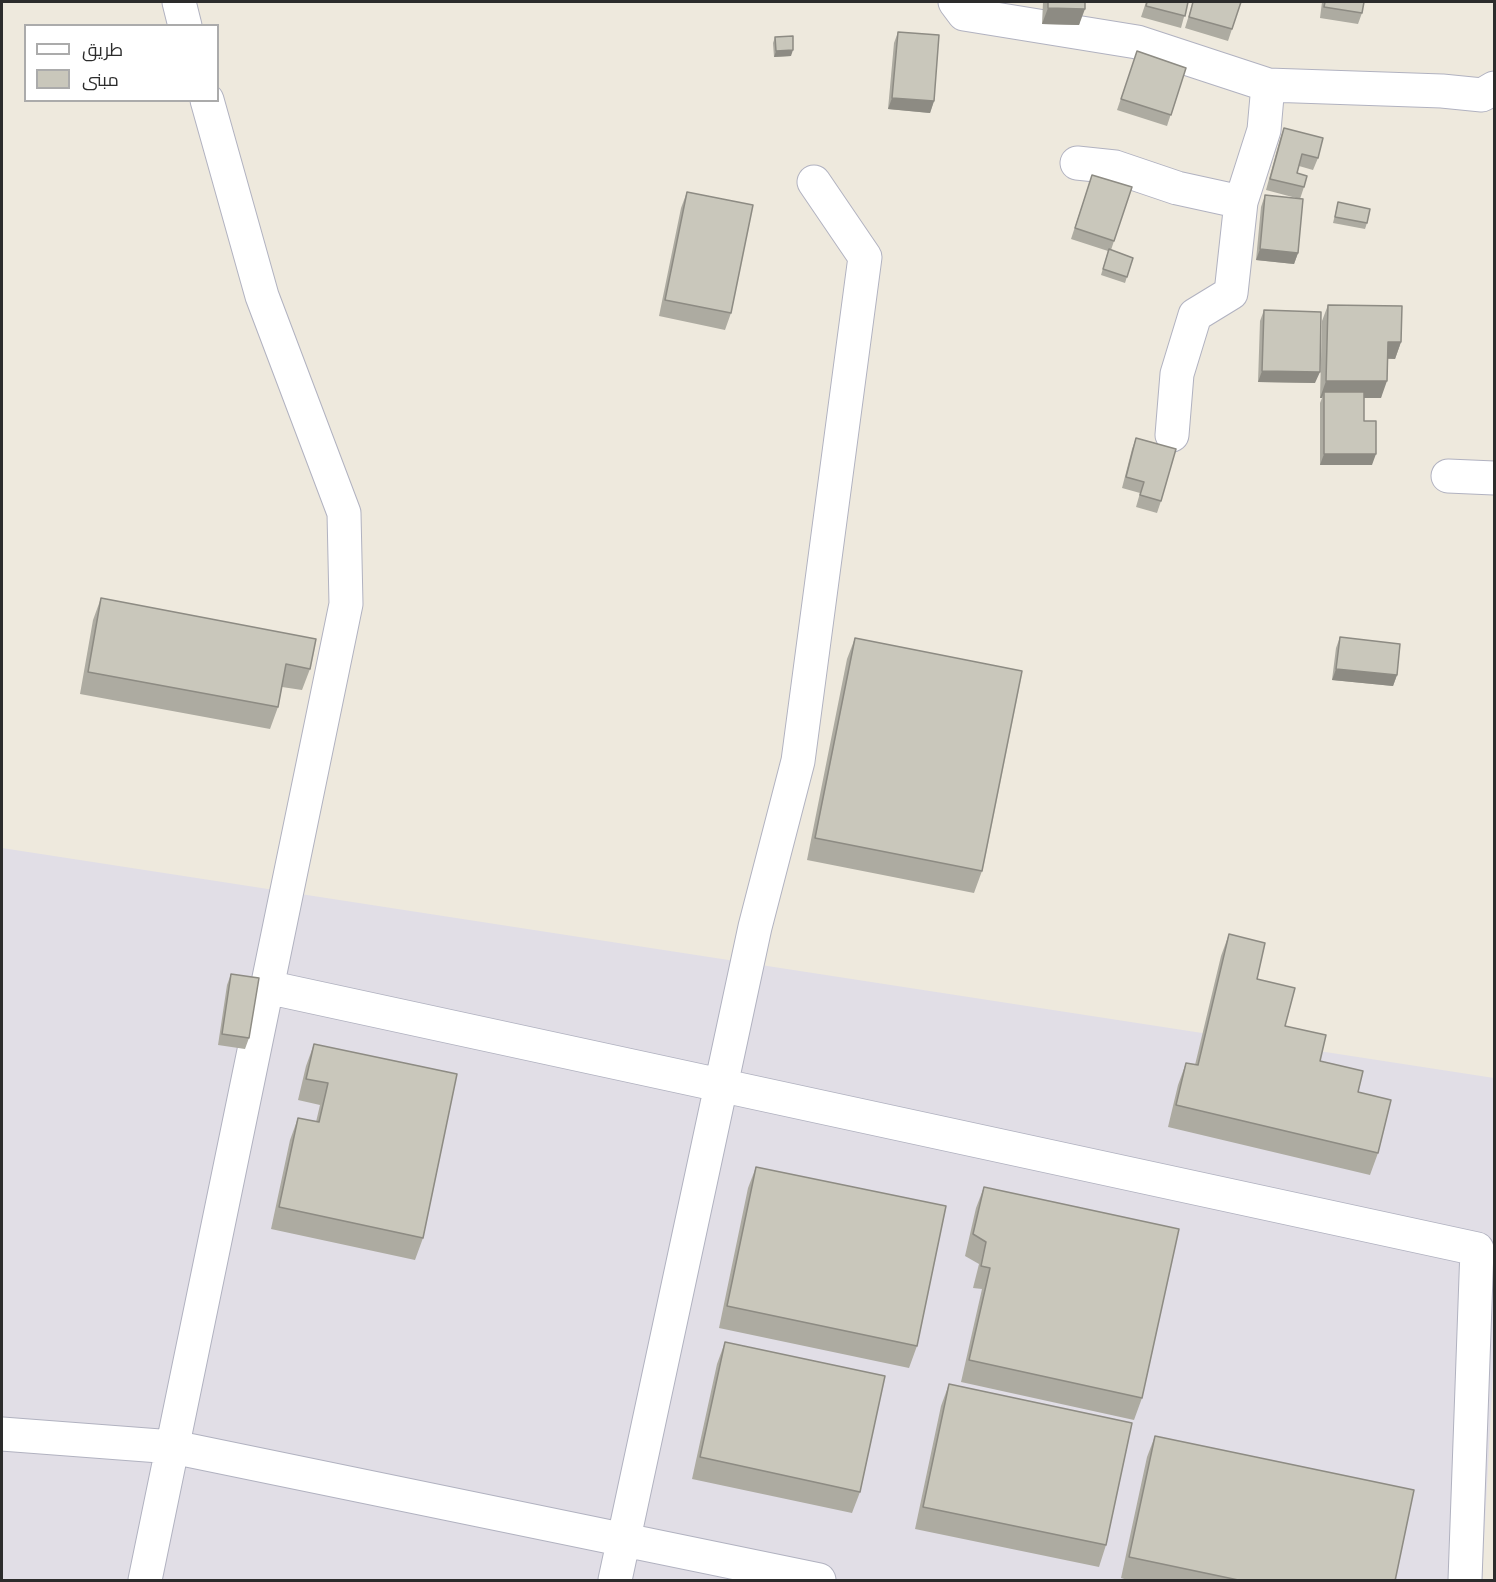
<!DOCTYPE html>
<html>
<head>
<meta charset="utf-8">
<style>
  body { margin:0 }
  #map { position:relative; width:1496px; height:1582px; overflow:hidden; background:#eee9dd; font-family:Ubuntu,Cairo,sans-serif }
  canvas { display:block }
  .frame { position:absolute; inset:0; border:3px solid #2c2c2c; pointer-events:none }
  .legend { position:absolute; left:24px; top:24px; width:195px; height:78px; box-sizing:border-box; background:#fff; border:2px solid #ababab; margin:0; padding:8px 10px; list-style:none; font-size:18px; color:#2c2c2c }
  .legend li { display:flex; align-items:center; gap:12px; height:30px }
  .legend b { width:30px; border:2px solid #ababab }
</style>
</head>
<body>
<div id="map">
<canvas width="1496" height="1582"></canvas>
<div class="frame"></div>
<ul class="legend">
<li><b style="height:8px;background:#fff"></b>طريق</li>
<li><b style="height:16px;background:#c9c7bb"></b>مبنى</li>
</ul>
</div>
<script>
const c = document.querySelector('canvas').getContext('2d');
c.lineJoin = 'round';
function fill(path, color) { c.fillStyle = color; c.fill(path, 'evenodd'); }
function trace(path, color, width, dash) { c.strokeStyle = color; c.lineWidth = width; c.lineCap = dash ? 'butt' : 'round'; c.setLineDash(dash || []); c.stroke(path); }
fill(new Path2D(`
  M2 848 1494 1078V1353L1482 1580H2Z`), '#e1dee6');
const minor = new Path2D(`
  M179 2 185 26
  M955 2 964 14 1137 42 1268 85 1442 91 1482 95 1494 88
  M1077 163 1115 167 1177 188 1241 202
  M1172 435 1177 374 1195 315 1231 293 1241 202 1264 130 1268 85
  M1448 476 1494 478
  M267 987 1477 1249 1465 1580
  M2 1434 173 1447 819 1580
  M145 1580 346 604 344 513 262 296 207 100
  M615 1580 755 927 798 761 865 257 814 182`);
trace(minor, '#b1b2c0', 35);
trace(minor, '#fff', 33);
fill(new Path2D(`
  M1043 2H1085L1079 25 1042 24Z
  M1146 2H1188L1181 28 1141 17Z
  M1193 2 1232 29 1228 41 1185 28Z
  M1322 2H1364L1362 13 1358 24 1320 18Z
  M898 32 934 101 930 113 888 109 894 43Z
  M775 37 791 56 774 57 773 43Z
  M1137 51 1186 68 1167 126 1117 110Z
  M1284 128 1318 158 1313 170 1299 166 1297 173 1304 187 1300 199 1266 190 1280 139Z
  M1092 175 1132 187 1111 250 1133 258 1125 283 1101 275 1108 251 1071 239Z
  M687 192 731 313 725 330 659 316 681 208Z
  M1265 195 1298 253 1294 264 1256 260 1261 207Z
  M1338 202 1367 223 1365 229 1333 223Z
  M1328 305 1401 342 1395 359H1387L1381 398H1364V421L1372 465H1320V403L1322 398H1320L1322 321Z
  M1264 310 1315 383 1258 382 1260 321Z
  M1136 438 1161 501 1157 513 1136 507 1140 493 1122 488 1132 449Z
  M101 598 310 669 302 690 282 687 278 707 270 729 80 694 93 620Z
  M1340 637 1397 675 1393 686 1332 680 1336 648Z
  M855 638 982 871 974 893 807 860 847 659Z
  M1229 934 1285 1026 1320 1061 1358 1092 1378 1153 1370 1175 1168 1127 1178 1085 1186 1063 1195 1065 1221 956Z
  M231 974 249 1038 245 1049 218 1045 227 985Z
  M314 1044 423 1238 415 1260 271 1229 290 1140 298 1118 316 1122 320 1105 298 1100 306 1066Z
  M756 1167 917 1346 909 1368 719 1328 748 1188Z
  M984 1187 1142 1398 1134 1420 961 1382 982 1289 973 1288 979 1264 965 1256 976 1208Z
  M725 1342 860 1492 852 1513 692 1479 717 1364Z
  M949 1384 1106 1545 1099 1567 915 1529 941 1406Z
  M1155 1436 1395 1581H1131L1121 1578 1147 1457Z`), '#adaba1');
fill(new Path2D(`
  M1048 8 1085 9 1079 25 1042 24Z
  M793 50 791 56 774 57 776 51Z
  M892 98 934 101 930 113 888 109Z
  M1260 249 1298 253 1294 264 1256 260Z
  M1388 342H1401L1395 359 1381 358Z
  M1262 371 1320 372 1315 383 1258 382Z
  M1326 381H1387L1381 398H1324V392L1322 398H1320Z
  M1324 454H1376L1372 465H1320Z
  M1336 669 1397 675 1393 686 1332 680Z`), '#8d8b83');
const building = new Path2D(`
  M1048 2H1085V9L1048 8Z
  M1147 2H1188L1185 16 1146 6Z
  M1193 2H1241L1232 29 1189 17Z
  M1325 2H1364L1362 13 1324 7Z
  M898 32 939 35 934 101 892 98Z
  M793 36V50L776 51 775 37Z
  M1137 51 1186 68 1171 115 1121 99Z
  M1284 128 1323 138 1318 158 1302 154 1297 173 1307 176 1304 187 1270 179Z
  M1092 175 1132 187 1114 241 1075 228Z
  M687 192 753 205 731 313 665 300Z
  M1265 195 1303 199 1298 253 1260 249Z
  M1338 202 1370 209 1367 223 1335 217Z
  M1109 249 1133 258 1127 277 1103 269Z
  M1328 305 1402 306 1401 342H1388L1387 381H1326Z
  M1264 310 1321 312 1320 372 1262 371Z
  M1324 392H1364V421H1376V454H1324Z
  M1136 438 1176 449 1161 501 1140 495 1144 482 1126 477Z
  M101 598 316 639 310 669 286 664 278 707 88 672Z
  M1340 637 1400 644 1397 675 1336 669Z
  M855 638 1022 671 982 871 815 838Z
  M1229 934 1265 943 1257 979 1295 988 1285 1026 1326 1035 1320 1061 1363 1071 1358 1092 1391 1100 1378 1153 1176 1105 1186 1063 1198 1065Z
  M231 974 259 978 249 1038 222 1034Z
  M314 1044 457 1074 423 1238 279 1207 298 1118 319 1122 328 1083 306 1079Z
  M756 1167 946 1206 917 1346 727 1306Z
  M984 1187 1179 1229 1142 1398 969 1360 990 1268 981 1266 986 1242 973 1234Z
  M725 1342 885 1376 860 1492 700 1457Z
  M949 1384 1132 1423 1106 1545 923 1507Z
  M1155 1436 1414 1490 1395 1581H1243L1129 1557Z`);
fill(building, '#c9c7bb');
trace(building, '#8d8b83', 1.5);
</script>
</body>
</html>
